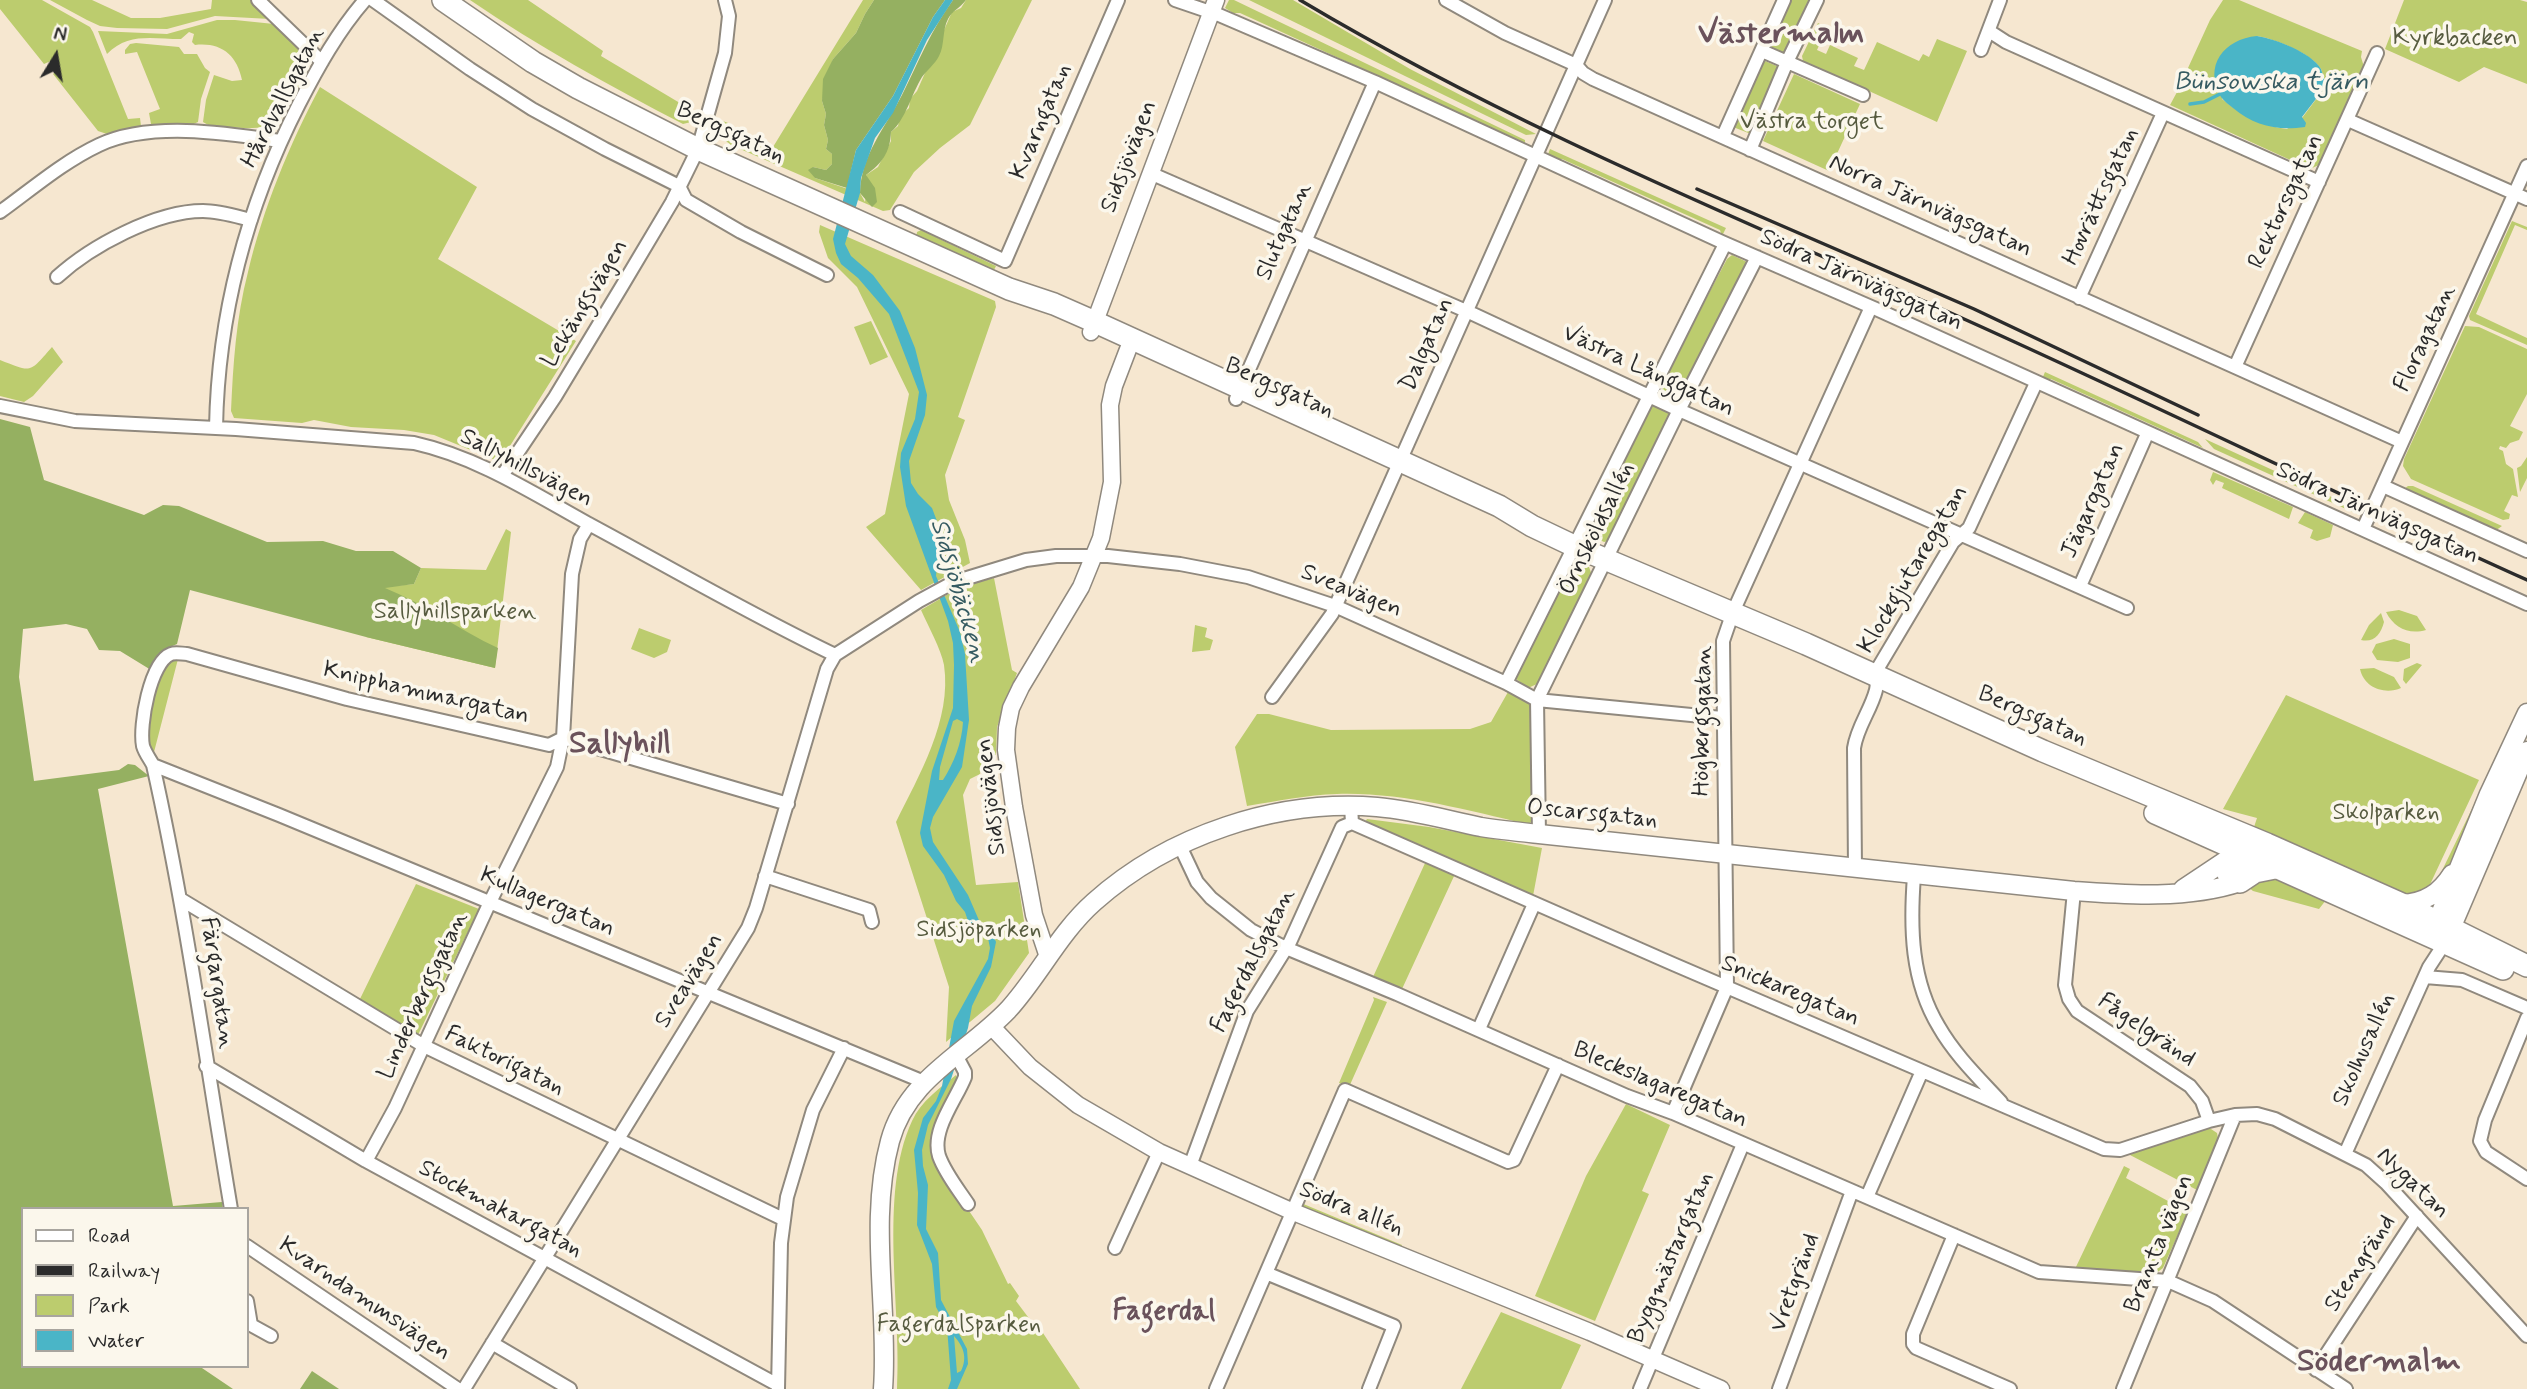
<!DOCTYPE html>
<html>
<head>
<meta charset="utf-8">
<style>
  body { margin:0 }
  #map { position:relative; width:2527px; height:1389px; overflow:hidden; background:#f6e7d0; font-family:Mynerve,sans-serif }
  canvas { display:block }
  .legend { position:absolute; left:21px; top:1207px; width:228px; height:161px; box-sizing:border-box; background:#fbf7ec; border:2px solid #a8a59f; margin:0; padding:9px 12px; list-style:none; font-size:21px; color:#2b2b2b }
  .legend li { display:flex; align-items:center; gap:14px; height:35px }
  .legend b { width:35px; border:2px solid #a8a59f }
  .north { position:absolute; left:21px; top:21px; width:70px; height:70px; -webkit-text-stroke:5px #fbf7ec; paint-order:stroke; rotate:11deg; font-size:19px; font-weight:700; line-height:28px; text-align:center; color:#2b2b2b }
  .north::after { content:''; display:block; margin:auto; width:24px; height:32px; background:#2b2b2b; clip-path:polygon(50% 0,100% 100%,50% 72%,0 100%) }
</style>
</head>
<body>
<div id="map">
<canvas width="2527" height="1389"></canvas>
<ul class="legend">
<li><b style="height:9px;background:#fff"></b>Road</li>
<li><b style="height:9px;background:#2b2b2b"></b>Railway</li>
<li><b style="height:19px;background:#bccc6e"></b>Park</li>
<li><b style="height:19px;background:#4ab5c7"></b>Water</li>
</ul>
<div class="north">N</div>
</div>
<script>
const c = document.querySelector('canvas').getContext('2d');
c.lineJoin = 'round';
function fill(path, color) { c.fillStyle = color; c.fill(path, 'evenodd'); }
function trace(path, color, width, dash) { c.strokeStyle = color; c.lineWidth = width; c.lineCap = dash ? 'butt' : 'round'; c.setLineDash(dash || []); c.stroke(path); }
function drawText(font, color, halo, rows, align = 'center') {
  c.font = font + ' Mynerve,sans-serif'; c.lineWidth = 7; c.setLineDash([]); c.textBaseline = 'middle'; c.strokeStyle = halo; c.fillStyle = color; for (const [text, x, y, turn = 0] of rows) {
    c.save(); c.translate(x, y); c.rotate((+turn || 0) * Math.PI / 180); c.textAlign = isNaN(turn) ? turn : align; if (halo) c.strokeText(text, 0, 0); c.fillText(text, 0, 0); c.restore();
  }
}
fill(new Path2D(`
  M0 0H42L90 27 93 32 128 119 140 118 141 126 107 134 98 131 53 74 60 68 53 60 44 64 0 9Z
  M50 0H92L131 18H160L211 9 212 0H250L270 19 215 16 167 29 117 28 100 26 87 20Z
  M470 0H528L603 51 601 56 695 112 691 122 683 124C608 85 539 47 470 0Z
  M863 0H874L865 14 856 33 833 59 822 101 826 114 824 125 828 140 826 149 832 154V164L826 170 813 167 815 178 860 193 865 202 868 181 866 175 878 167 891 141V132L898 126 900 116 909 108 910 99 917 91 952 12 961 8 966 0H1032L970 125 940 148 914 172 890 210 883 211 731 145 726 141 721 127 723 121 728 123 730 135 767 149 773 147Z
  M1229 0H1234L1525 140V143L1240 13H1233L1225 8Z
  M1249 0H1293L1410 69 1536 134 1526 135Z
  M1789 0H1812L1788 52 1783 54 1771 49 1769 45Z
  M2223 0H2239L2362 51 2361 57 2364 67 2321 164 2310 169 2170 105 2183 81 2188 79 2190 72 2188 68 2210 20ZM2257 36C2275 39 2311 53 2321 69 2323 74 2324 81 2326 86L2302 118 2287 129C2261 126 2243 116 2222 99Z
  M2404 0H2520L2527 2V84L2484 67 2459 82 2385 49Z
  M217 20H235L274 24 309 59V67L281 119C263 134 232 126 210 126L203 122 206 100 214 75 232 81 242 80C237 55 221 42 195 45L192 42 194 34 189 32 181 39C153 39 128 32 107 54L98 31 167 34Z
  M1818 23 1827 28 1817 50 1826 54 1830 45 1858 58 1854 66 1864 70 1877 42 1919 61 1923 54 1929 57 1937 39 1967 51 1937 122 1803 61 1802 56Z
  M136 43 179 47 184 54H197L205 68 210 72 201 99 198 122 189 126H155L151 124 149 113 160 109 137 52 125 54V50L130 44Z
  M1765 61 1779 67 1751 134 1733 127 1761 63Z
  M1794 74 1860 104 1829 171 1763 141Z
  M320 87 477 187 438 259 576 341 503 457 495 460 434 435 404 430 351 427 314 420 302 423 234 418 231 411C233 365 236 318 248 272 263 209 289 145 320 87Z
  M1550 149 1726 228 1722 236 1720 230 1562 159 1550 160 1547 157Z
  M2512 221 2527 227V230L2515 225 2476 314 2527 338V345L2470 320 2469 316Z
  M820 225 995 301 996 307 958 417 965 420 945 475 949 500 965 540 970 563 921 590 866 527 885 514 909 394 857 287 828 258 819 232Z
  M921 230 996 266 994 270 968 263 916 238 917 232Z
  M1732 255 1747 262V268L1682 396 1676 398 1662 391 1661 384 1727 259Z
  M871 321 888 357 870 365 854 327Z
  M2465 326 2479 327 2527 349V394L2510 426 2523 432 2519 440 2510 443 2506 448 2500 446 2499 449 2503 451 2506 464 2513 469 2518 497 2512 495 2504 511 2510 514 2509 519 2503 520 2411 479 2403 466 2404 459Z
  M52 347 63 362 33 396 24 402 0 396V360C33 373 29 373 52 347Z
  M2045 372 2198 442 2203 448 2051 379 2047 381 2042 379Z
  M1655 405 1668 411 1670 418 1609 541 1604 542 1588 534 1587 529 1648 410Z
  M2205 439 2362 511 2357 514 2214 449Z
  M2527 457V478L2520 492 2517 468 2521 466Z
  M2213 472 2293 507 2289 519 2222 488 2224 483 2216 480 2213 485 2210 480Z
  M2408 486H2413L2502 526 2495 531 2404 489Z
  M2305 512 2333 525 2330 537 2317 541 2310 538 2313 530 2298 523Z
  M506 529 511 532 495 668 366 637 383 587 414 584 421 568 486 570Z
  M1573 562 1589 567 1592 575 1540 678 1537 684 1528 688 1515 678V672Z
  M994 578 1012 670 1017 673 997 727 996 755 983 758 980 774 970 779 963 795 976 885 1018 882 1029 953 995 1001 946 1042 949 987 896 822C919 775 952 720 944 665 941 649 928 626 921 610L962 586Z
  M2399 610 2417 616 2426 630C2409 635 2394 628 2386 612Z
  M2381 613 2384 622C2381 634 2374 643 2361 640L2369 625Z
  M1195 625 1207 628 1205 637 1213 640 1210 650 1192 652Z
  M639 628 671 640 667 652 654 658 631 649Z
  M2394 639 2410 644V658L2398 662 2377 660 2372 652 2376 644Z
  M178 659 153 756 147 749C149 717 149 685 172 660Z
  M2417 663 2422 665 2406 684 2403 680 2404 669Z
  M2374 668 2394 677 2401 688C2385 695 2364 688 2360 669Z
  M1508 692 1528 702 1532 707V822L1527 824C1465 810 1402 792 1337 794 1307 795 1277 801 1247 806L1235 747 1257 714H1269L1331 730 1470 729 1491 722Z
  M2286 695 2479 780 2426 893 2405 897 2253 830 2257 818 2223 809Z
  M2481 790 2484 792 2448 870 2436 883Z
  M1367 819 1429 827 1542 848 1533 896 1365 822Z
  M1426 861 1455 874 1402 989 1373 977Z
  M2268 875 2326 900 2319 909 2253 891 2247 886Z
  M416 884 479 909 417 1037 359 1001Z
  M1373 997 1387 1002 1349 1087 1339 1083 1374 1000Z
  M956 1075 958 1081 943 1111 944 1174 982 1230 1008 1284 1010 1283 1019 1296 1016 1301 1037 1329 1041 1330 1080 1389H897C902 1309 878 1194 912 1121 921 1101 940 1088 956 1075Z
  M1626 1104 1670 1125 1642 1191 1649 1194 1595 1321 1535 1296 1586 1176Z
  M2207 1129H2211L2217 1133 2218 1138 2197 1190 2130 1155 2131 1152Z
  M2124 1166 2130 1169 2126 1178 2188 1212 2163 1268 2155 1274 2075 1269Z
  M1301 1203 1402 1245 1401 1248 1304 1208Z
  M1501 1312 1581 1345 1561 1389H1461Z`), '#bccc6e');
fill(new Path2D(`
  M874 0H945L933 17 893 96 856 150 847 188 815 178 808 170 813 167 826 170 832 164V154L826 149 828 140 824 125 826 114 822 101 823 79 833 59 856 33 865 14Z
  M953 0H966C960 8 952 11 948 19 942 30 945 45 939 56 935 64 927 70 922 77 911 95 906 119 891 132 890 153 882 163 866 175L875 188 877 202 872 207 860 193C861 155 885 128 902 95 918 63 931 30 953 0Z
  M0 419 30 427 44 480 144 515 163 505 179 506 267 542 323 541 356 551H393L421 568 414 584 385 588C425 604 459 630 498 648L495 668 366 637 190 590 177 644C164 649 157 658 151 670L120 651 99 650 87 629 66 624 23 629 19 677 34 781 119 770 128 764 135 765 149 776 98 789 173 1206 222 1202 223 1209H23V1366H199L233 1389H0Z
  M312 1371 339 1389H300Z`), '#95b061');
fill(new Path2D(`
  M945 0H953L927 40 893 113 875 138 861 178 860 193 845 244 851 256 873 275 900 311 915 348 927 395 925 415 909 461 911 483 918 494 932 508 940 529 936 576 960 632 965 654 969 720 962 767 933 817 930 828 933 842 968 895 981 925 993 935 996 942 991 967 972 1006 968 1028 951 1079 928 1125 922 1150 923 1166 928 1185 926 1229 938 1253 941 1300 967 1349 968 1364 957 1389H948L951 1380 947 1327 936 1307 932 1264 917 1225 918 1193 914 1150 923 1118 936 1101 942 1086 954 1021 988 959 990 948 988 938 969 924 965 912 956 901 944 875 923 846 920 833 932 771 953 708 954 665 953 643 948 621 906 506 900 467 901 453 915 419 919 392 889 314 858 278 841 264 836 253 833 239 856 150 893 96 933 17ZM957 719 963 722C962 742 954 763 943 780H939L940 767 953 721ZM954 1336C963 1346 968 1357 961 1371L957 1373Z
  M2257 36C2275 39 2311 52 2321 69 2323 74 2324 81 2326 86L2302 117 2306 123 2305 127C2277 131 2255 126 2233 108 2229 105 2224 101 2221 97 2203 66 2224 39 2257 36Z`), '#4ab5c7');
trace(new Path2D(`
  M2190 104 2204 102 2220 94`), '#4ab5c7', 3.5);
const minor = new Path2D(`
  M258 0 322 62
  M373 0 470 69 532 109 605 149 679 186 686 200 741 232 827 275
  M1175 0 1219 15 1375 82 1722 242 1876 309 2527 604
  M1446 0 1505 33 1576 65 1583 73 1593 79 2402 442
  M1989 31 2006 42 2319 182
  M1981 50 2000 0
  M1762 51 1863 95
  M2348 120 2527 199
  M1723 136 1784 0
  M1750 150 1787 62 1817 0
  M1150 173 1473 314 1679 410 2127 608
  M0 212C32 189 63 162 99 145 150 121 226 133 280 141
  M900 212 1005 261 1118 0
  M57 277C91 246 156 211 203 211 219 211 235 216 251 220
  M2079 298 2163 113
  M2235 367 2377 53
  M1236 399 1375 82
  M0 406 75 421 236 429 414 443C477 457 531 492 587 523 669 567 751 615 835 655
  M216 428C218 314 248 204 299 104 318 67 338 31 365 0
  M502 476 555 397 622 286 672 202 698 149 725 53 729 16 725 0
  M2383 486 2527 551
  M2363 529 2527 166
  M2080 586 2147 434
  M1506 683 1725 244
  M1272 697 1332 614 1605 0
  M153 765 279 815 924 1082
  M1351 806 1352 823 1673 964 2104 1149 2120 1150 2209 1121 2235 1115 2257 1114 2275 1119 2366 1165 2386 1183 2527 1336
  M1539 834 1537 700 1679 410 1757 257
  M1180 846 1197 882 1211 898 1251 930 1286 948 1397 994 1627 1096 1673 1113 2039 1272 2168 1281 2213 1301 2346 1389
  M1855 869 1854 748C1857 727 1871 710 1876 690 1878 682 1875 676 1878 668L1953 542 1969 528 2036 383
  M765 876 869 910 872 922
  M1914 876C1910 928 1911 981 1939 1027 1955 1055 1979 1078 2001 1102
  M2074 891 2065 985 2069 999 2077 1011 2190 1086 2202 1101 2209 1121
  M182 900 424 1046 783 1219
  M2425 977 2462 980 2527 1008
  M2527 1018 2485 1120 2480 1141 2486 1152 2527 1179
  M1479 1029 1534 904
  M956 1055 965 1072V1077C956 1100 931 1130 939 1156 945 1173 958 1189 968 1204
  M206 1066 366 1161 778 1385
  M1673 1113 1727 987 1723 641 1733 612 1871 307
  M2345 1154 2429 967 2444 944
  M366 1161 395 1108 490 902 557 767 563 738 572 574 580 539 589 524
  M1190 1166 1247 1011 1290 942 1342 827 1352 823
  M1867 1197 1922 1071
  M231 1209C206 1061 186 912 153 765 150 759 145 753 143 746 139 726 150 662 171 654 176 652 182 654 187 654L347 699 549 745 563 738 788 804
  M1954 1235 1913 1334V1344L1916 1348 2010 1389
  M247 1246 458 1389
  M1115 1248 1159 1152
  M1266 1273 1394 1326 1369 1389
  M247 1301 251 1325 271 1336
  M492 1343 570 1389
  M2316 1370 2417 1216
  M464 1389 748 928 756 908 827 669 835 655 919 601 954 582 1026 560 1056 556H1108L1180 564 1248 577 1335 606 1506 683 1537 700 1722 718
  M778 1389 781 1243 787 1197 813 1110 844 1048
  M1216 1389 1345 1090 1508 1162 1514 1160 1558 1065
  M1640 1389 1743 1144
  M1779 1389 1852 1191
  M2123 1389 2235 1115`);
const tertiary = new Path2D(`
  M1091 332 1216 0
  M1048 957 1034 915 1014 807 1006 750 1007 728 1011 708 1021 687 1081 587 1101 538 1112 482 1110 405 1114 386 1132 339
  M992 1027 1030 1067 1078 1105 1159 1152 1291 1211 1590 1332 1721 1389`);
const secondary = new Path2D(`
  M2183 889 2234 855H2246
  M2402 904C2425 903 2440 893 2452 874
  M2433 932 2489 794 2527 713
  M2446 940 2527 751
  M883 1389C889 1307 868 1222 890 1141 907 1078 966 1054 1008 1010 1039 976 1059 933 1094 902 1169 835 1277 799 1377 807 1413 810 1447 820 1481 827 1500 830 1520 832 1539 834L2074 891C2127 895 2189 899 2240 882`);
const trunk = new Path2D(`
  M443 0 533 62 578 88 698 149 1009 289 1054 304 1095 322 1499 506 1532 526 1574 546 1806 644 2043 751 2267 844 2402 904 2527 966
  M2155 813 2503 969
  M2228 874 2235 867 2241 846 2237 839
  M2240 882 2255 872 2275 868`);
trace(minor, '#90897e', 16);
trace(tertiary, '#90897e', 19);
trace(secondary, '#90897e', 21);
trace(trunk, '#90897e', 24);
trace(minor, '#fff', 12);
trace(tertiary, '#fff', 16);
trace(secondary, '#fff', 18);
trace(trunk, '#fff', 21);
trace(new Path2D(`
  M1300 0C1511 126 1740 219 1964 319 2153 404 2338 495 2527 580
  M1697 189 1974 309 2198 415`), '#2b2b2b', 3.5);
drawText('24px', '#565b3f', '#fbf7ec', [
  ["Kyrkbacken",2455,39],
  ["Västra torget",1812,123],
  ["Sallyhillsparken",455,613],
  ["Skolparken",2386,814],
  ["Sidsjöparken",979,931],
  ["Fagerdalsparken",959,1326]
]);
drawText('24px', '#2b2b2b', '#fbf7ec', [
  ["Hårdvallsgatan",284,98,-63],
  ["Kvarngatan",1042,122,-67],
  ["Bergsgatan",730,134,25],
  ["Sidsjövägen",1130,157,-69],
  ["Hovrättsgatan",2102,197,-65],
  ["Rektorsgatan",2287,202,-65],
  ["Norra Järnvägsgatan",1930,207,24],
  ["Slutgatan",1285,232,-66],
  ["Södra Järnvägsgatan",1861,281,24],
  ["Lekängsvägen",586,304,-59],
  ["Floragatan",2426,339,-65],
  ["Dalgatan",1428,345,-66],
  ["Västra Långgatan",1648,372,25],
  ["Bergsgatan",1279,389,24],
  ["Sallyhillsvägen",526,469,27],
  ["Jägargatan",2094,501,-66],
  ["Södra Järnvägsgatan",2377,514,24],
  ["Örnsköldsallén",1598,529,-64],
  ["Klockgjutaregatan",1914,570,-59],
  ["Sveavägen",1351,592,22],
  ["Knipphammargatan",426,694,13],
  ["Bergsgatan",2032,717,24],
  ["Högbergsgatan",1704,721,-89],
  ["Sidsjövägen",992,797,-97],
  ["Oscarsgatan",1592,815,6],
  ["Kullagergatan",547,903,23],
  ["Fagerdalsgatan",1254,961,-63],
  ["Sveavägen",690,981,-58],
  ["Färgargatan",216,983,82],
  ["Snickaregatan",1790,992,23],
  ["Linderbergsgatan",424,996,-65],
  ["Fågelgränd",2146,1031,34],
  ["Skolhusallén",2365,1050,-66],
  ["Faktorigatan",504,1062,26],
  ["Bleckslagaregatan",1660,1086,23],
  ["Nygatan",2412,1184,44],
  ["Stockmakargatan",500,1210,28],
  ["Södra allén",1351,1210,22],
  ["Branta vägen",2160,1244,-68],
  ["Byggmästargatan",1672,1258,-67],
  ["Stengränd",2361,1264,-57],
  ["Vretgränd",1796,1283,-70],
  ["Kvarndammsvägen",364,1300,34]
]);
drawText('italic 26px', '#365b62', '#fbf7ec', [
  ["Bünsowska tjärn",2271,84],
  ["Sidsjöbäcken",957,591,74]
]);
drawText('bold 28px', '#6a525b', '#fbf7ec', [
  ["Fagerdal",1164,1313]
]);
drawText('bold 32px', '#6a525b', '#fbf7ec', [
  ["Västermalm",1781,35],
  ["Sallyhill",620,745],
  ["Södermalm",2379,1363]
]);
</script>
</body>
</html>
